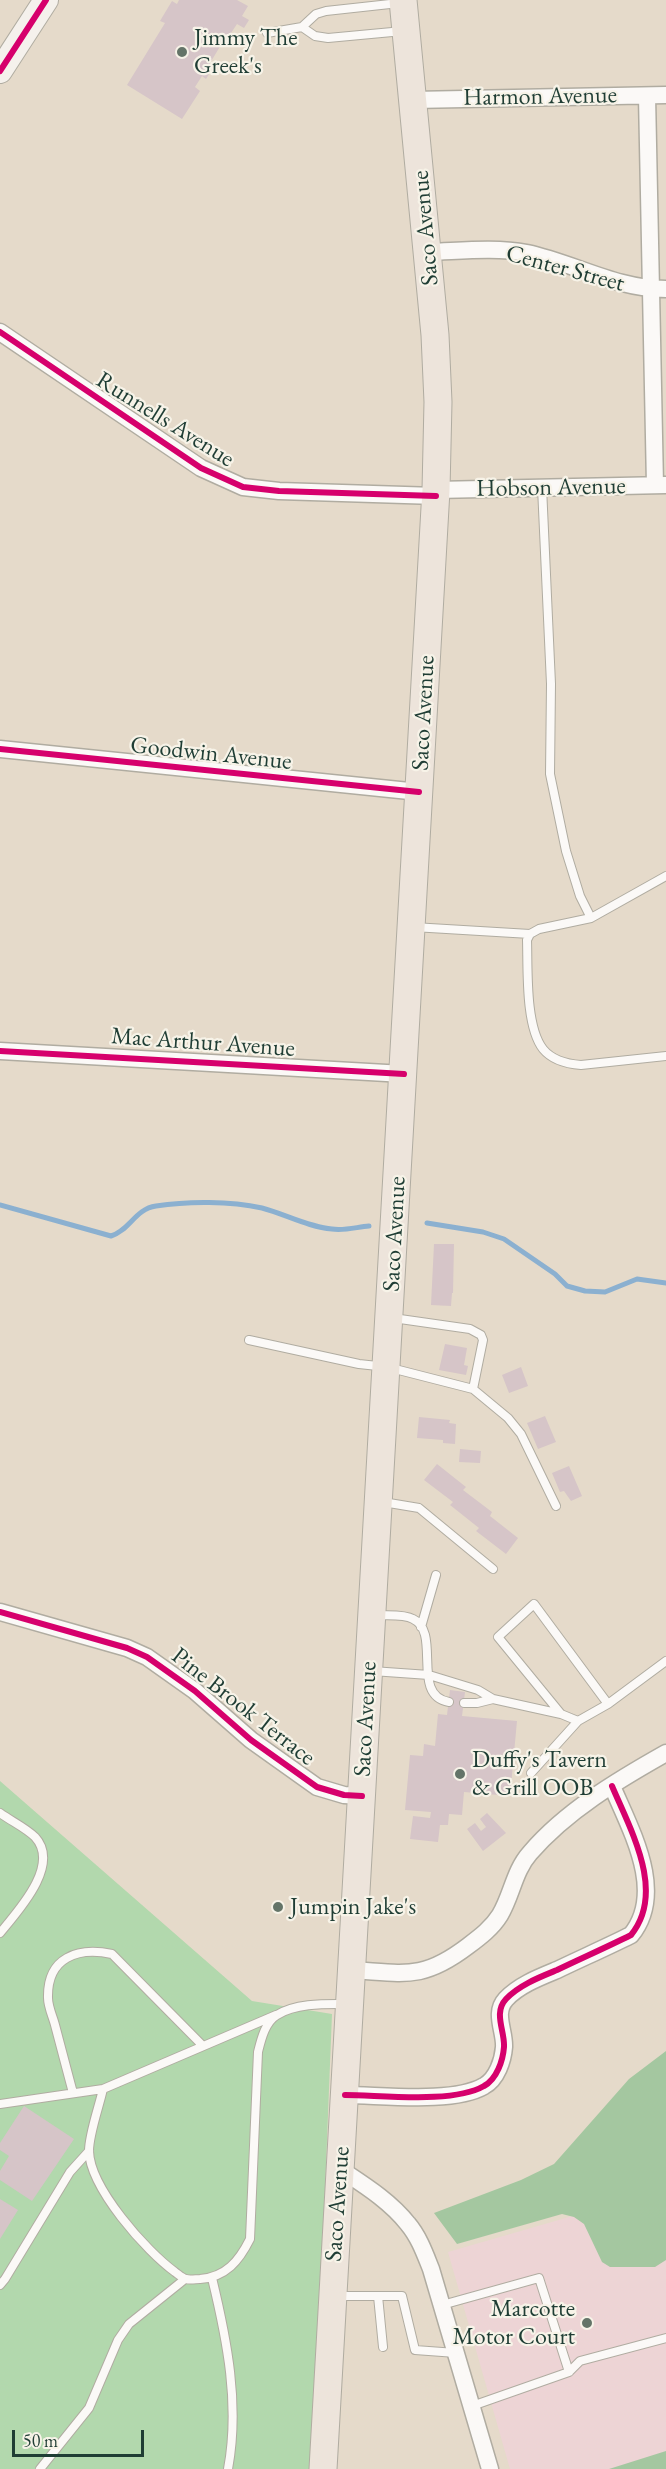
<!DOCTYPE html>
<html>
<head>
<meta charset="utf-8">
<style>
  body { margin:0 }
  #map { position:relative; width:666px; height:2469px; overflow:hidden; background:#e5daca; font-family:"EB Garamond",serif }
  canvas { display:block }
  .scale { position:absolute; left:12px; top:2430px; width:132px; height:27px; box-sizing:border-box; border:3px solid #1f3d34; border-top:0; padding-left:8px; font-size:18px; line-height:21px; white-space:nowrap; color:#1f3d34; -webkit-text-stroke:4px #f7f3e8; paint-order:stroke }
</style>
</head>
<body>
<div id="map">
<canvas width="666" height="2469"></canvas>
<div class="scale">50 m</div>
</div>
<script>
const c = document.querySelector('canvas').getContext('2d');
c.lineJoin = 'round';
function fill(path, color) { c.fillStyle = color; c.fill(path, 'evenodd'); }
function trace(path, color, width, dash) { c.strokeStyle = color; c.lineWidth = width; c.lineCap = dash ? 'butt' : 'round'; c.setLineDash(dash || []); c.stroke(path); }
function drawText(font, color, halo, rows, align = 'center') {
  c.font = font + ' "EB Garamond",serif'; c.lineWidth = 4.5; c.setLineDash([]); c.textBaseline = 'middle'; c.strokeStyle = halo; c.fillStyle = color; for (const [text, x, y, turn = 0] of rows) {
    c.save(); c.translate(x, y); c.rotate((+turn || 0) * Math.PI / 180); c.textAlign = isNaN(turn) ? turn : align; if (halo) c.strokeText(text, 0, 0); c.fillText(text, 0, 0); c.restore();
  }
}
fill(new Path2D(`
  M666 2189V2469H510L448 2252Z`), '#edd4d5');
fill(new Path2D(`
  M0 1781 252 2001 332 2014 318 2366 317 2469H0Z`), '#b2d8ad');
fill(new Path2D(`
  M666 2051V2260L655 2267H610L602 2262 584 2224 574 2217 562 2214 457 2244 434 2213 521 2180 554 2164 629 2079Z
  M666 2451V2469H609Z`), '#a4c7a0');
trace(new Path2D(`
  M0 1205 111 1236C130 1230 135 1209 156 1206 188 1201 230 1201 262 1208 285 1214 308 1227 332 1229 344 1231 357 1227 369 1226
  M427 1223 483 1232 504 1239 555 1274 567 1286 585 1291 605 1292 637 1279 666 1283`), '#8bb0d0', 5);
fill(new Path2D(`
  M179 0H237L248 6 242 16 249 20 244 28 237 24 229 36 227 35 207 68 211 71 206 79 202 76 195 87 200 91 182 119 127 85 165 23 160 21 172 1 177 4Z
  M434 1244H454L453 1293H452L451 1306 431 1305Z
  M445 1344 467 1348 464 1365 468 1366 466 1375 439 1370Z
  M521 1367 528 1386 509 1393 502 1375Z
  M545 1416 556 1442 538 1449 527 1423Z
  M419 1417 450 1420 449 1423 456 1424 455 1444 443 1443V1440L417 1438Z
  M460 1449 481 1451 480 1463 459 1462Z
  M437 1464 466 1487 463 1490 492 1512 490 1516 518 1538 506 1554 476 1531 479 1528 450 1505 453 1502 424 1480Z
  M569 1466 582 1496 571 1501 564 1491 560 1492 552 1473Z
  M450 1690 465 1692 462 1716 517 1721 510 1796 464 1792 462 1815 449 1814 448 1825H440L438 1842 410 1839 413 1816 430 1818 431 1812 405 1810 410 1755 423 1756 424 1744 435 1746 438 1714 447 1715Z
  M487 1813 506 1833 483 1851 467 1829 475 1823 481 1831 486 1827 480 1819Z
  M24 2106 74 2139 32 2201 0 2180V2171L9 2156 0 2150V2143Z
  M0 2199 18 2210 0 2239Z`), '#d6c5c8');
const lane = new Path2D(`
  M302 27 315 36 328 38 403 31
  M267 33 302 27 316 14 326 11 399 3
  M542 487 551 684 550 774 566 851 580 896 591 918
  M666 876 591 918 539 929 530 934 527 940C528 968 525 1026 543 1049 552 1060 567 1064 581 1065L666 1056
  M413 927 530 934
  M393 1318 470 1329 481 1335 483 1340 473 1389 508 1418 521 1434 556 1506
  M249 1340 359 1364 387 1367 473 1389
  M383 1502 419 1508 493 1569
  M376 1615C387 1616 404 1614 413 1619 442 1632 410 1696 449 1702
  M421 1627 436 1575
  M372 1671 429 1675 478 1690 493 1699 561 1714 578 1721 608 1704 666 1661
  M464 1703H477L493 1699
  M561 1714 498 1637 534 1604 608 1704
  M531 1773 578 1721
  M0 1813C11 1821 26 1828 35 1837 61 1865 18 1911 0 1933
  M276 2015 103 2089C99 2107 89 2134 89 2151 90 2188 146 2251 175 2272 178 2274 182 2278 186 2279 190 2280 196 2279 200 2279 226 2277 239 2261 250 2239L258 2052C261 2040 265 2022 277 2015 296 2003 325 2004 346 2004
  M73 2093C67 2071 61 2048 55 2025 53 2017 48 2007 48 1998 47 1957 78 1947 112 1954L203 2046
  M0 2104 103 2089
  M212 2278C227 2340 240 2405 228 2469
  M0 2285 5 2279 70 2172 89 2151
  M335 2296H402L415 2350 456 2353
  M378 2296 383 2347
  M442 2305 539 2278 569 2372
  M472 2406 569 2372 580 2361 666 2338
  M40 2469 89 2408 118 2340 129 2324 185 2279`);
const street = new Path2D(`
  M647 96 655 485
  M413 100 666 95
  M429 252C461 251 495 247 527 253 574 263 616 289 666 289
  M0 332 201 468 243 487 279 491 436 496
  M436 490 666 485
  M0 749 419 792
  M0 1051 404 1074
  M0 1612 127 1648 147 1657 195 1691 251 1740 317 1787 344 1795 362 1796
  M351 1970C404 1973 422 1981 468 1946 480 1937 492 1928 500 1915 512 1895 514 1871 530 1853 566 1811 618 1780 666 1753
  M345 2095C381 2095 453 2104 484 2086 497 2079 503 2060 504 2047 505 2031 493 2013 506 1999 519 1985 540 1977 557 1970 582 1958 607 1947 631 1935 666 1892 631 1831 612 1786
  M340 2169C364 2185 390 2201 408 2224 419 2237 425 2254 431 2269L490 2469`);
const secondary = new Path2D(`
  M0 71 46 0`);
const primary = new Path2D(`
  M323 2469 436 490 438 402 435 335 403 0`);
trace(lane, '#b0aca1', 10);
trace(street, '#b0aca1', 19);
trace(secondary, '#b0aca1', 26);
trace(primary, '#b0aca1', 29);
trace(lane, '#fbf9f7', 8);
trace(street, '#fbf9f7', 16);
trace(secondary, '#f5f1ec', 24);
trace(primary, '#ede4db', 27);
trace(new Path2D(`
  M0 71 46 0
  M0 332 201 468 243 487 279 491 436 496
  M0 749 419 792
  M0 1051 404 1074
  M0 1612 127 1648 147 1657 195 1691 251 1740 317 1787 344 1795 362 1796
  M345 2095C381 2095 453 2104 484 2086 497 2079 503 2060 504 2047 505 2031 493 2013 506 1999 519 1985 540 1977 557 1970 582 1958 607 1947 631 1935 666 1892 631 1831 612 1786`), '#d6006c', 6);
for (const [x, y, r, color] of [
  [182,52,6,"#647468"],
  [460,1774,6,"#647468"],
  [278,1907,6,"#647468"],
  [587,2323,6,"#647468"]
]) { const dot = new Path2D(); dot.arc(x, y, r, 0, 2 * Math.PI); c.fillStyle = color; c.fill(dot); trace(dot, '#f7f3e8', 2); }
drawText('24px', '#1f3d34', '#f7f3e8', [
  ["Jimmy The",194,38],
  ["Greek's",194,66],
  ["Duffy's Tavern",472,1760],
  ["& Grill OOB",472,1788],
  ["Jumpin Jake's",290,1907],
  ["Marcotte",575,2309,"right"],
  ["Motor Court",575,2337,"right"]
], 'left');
drawText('24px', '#1f3d34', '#f7f3e8', [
  ["Harmon Avenue",540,97,-1],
  ["Saco Avenue",426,228,-95],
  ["Center Street",565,269,15],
  ["Runnells Avenue",165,420,32],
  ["Hobson Avenue",551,488,-1],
  ["Saco Avenue",424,713,-87],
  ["Goodwin Avenue",211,754,6],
  ["Mac Arthur Avenue",203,1043,4],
  ["Saco Avenue",395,1234,-87],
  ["Pine Brook Terrace",243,1707,38],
  ["Saco Avenue",366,1719,-87],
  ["Saco Avenue",338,2204,-86]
]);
</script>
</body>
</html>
